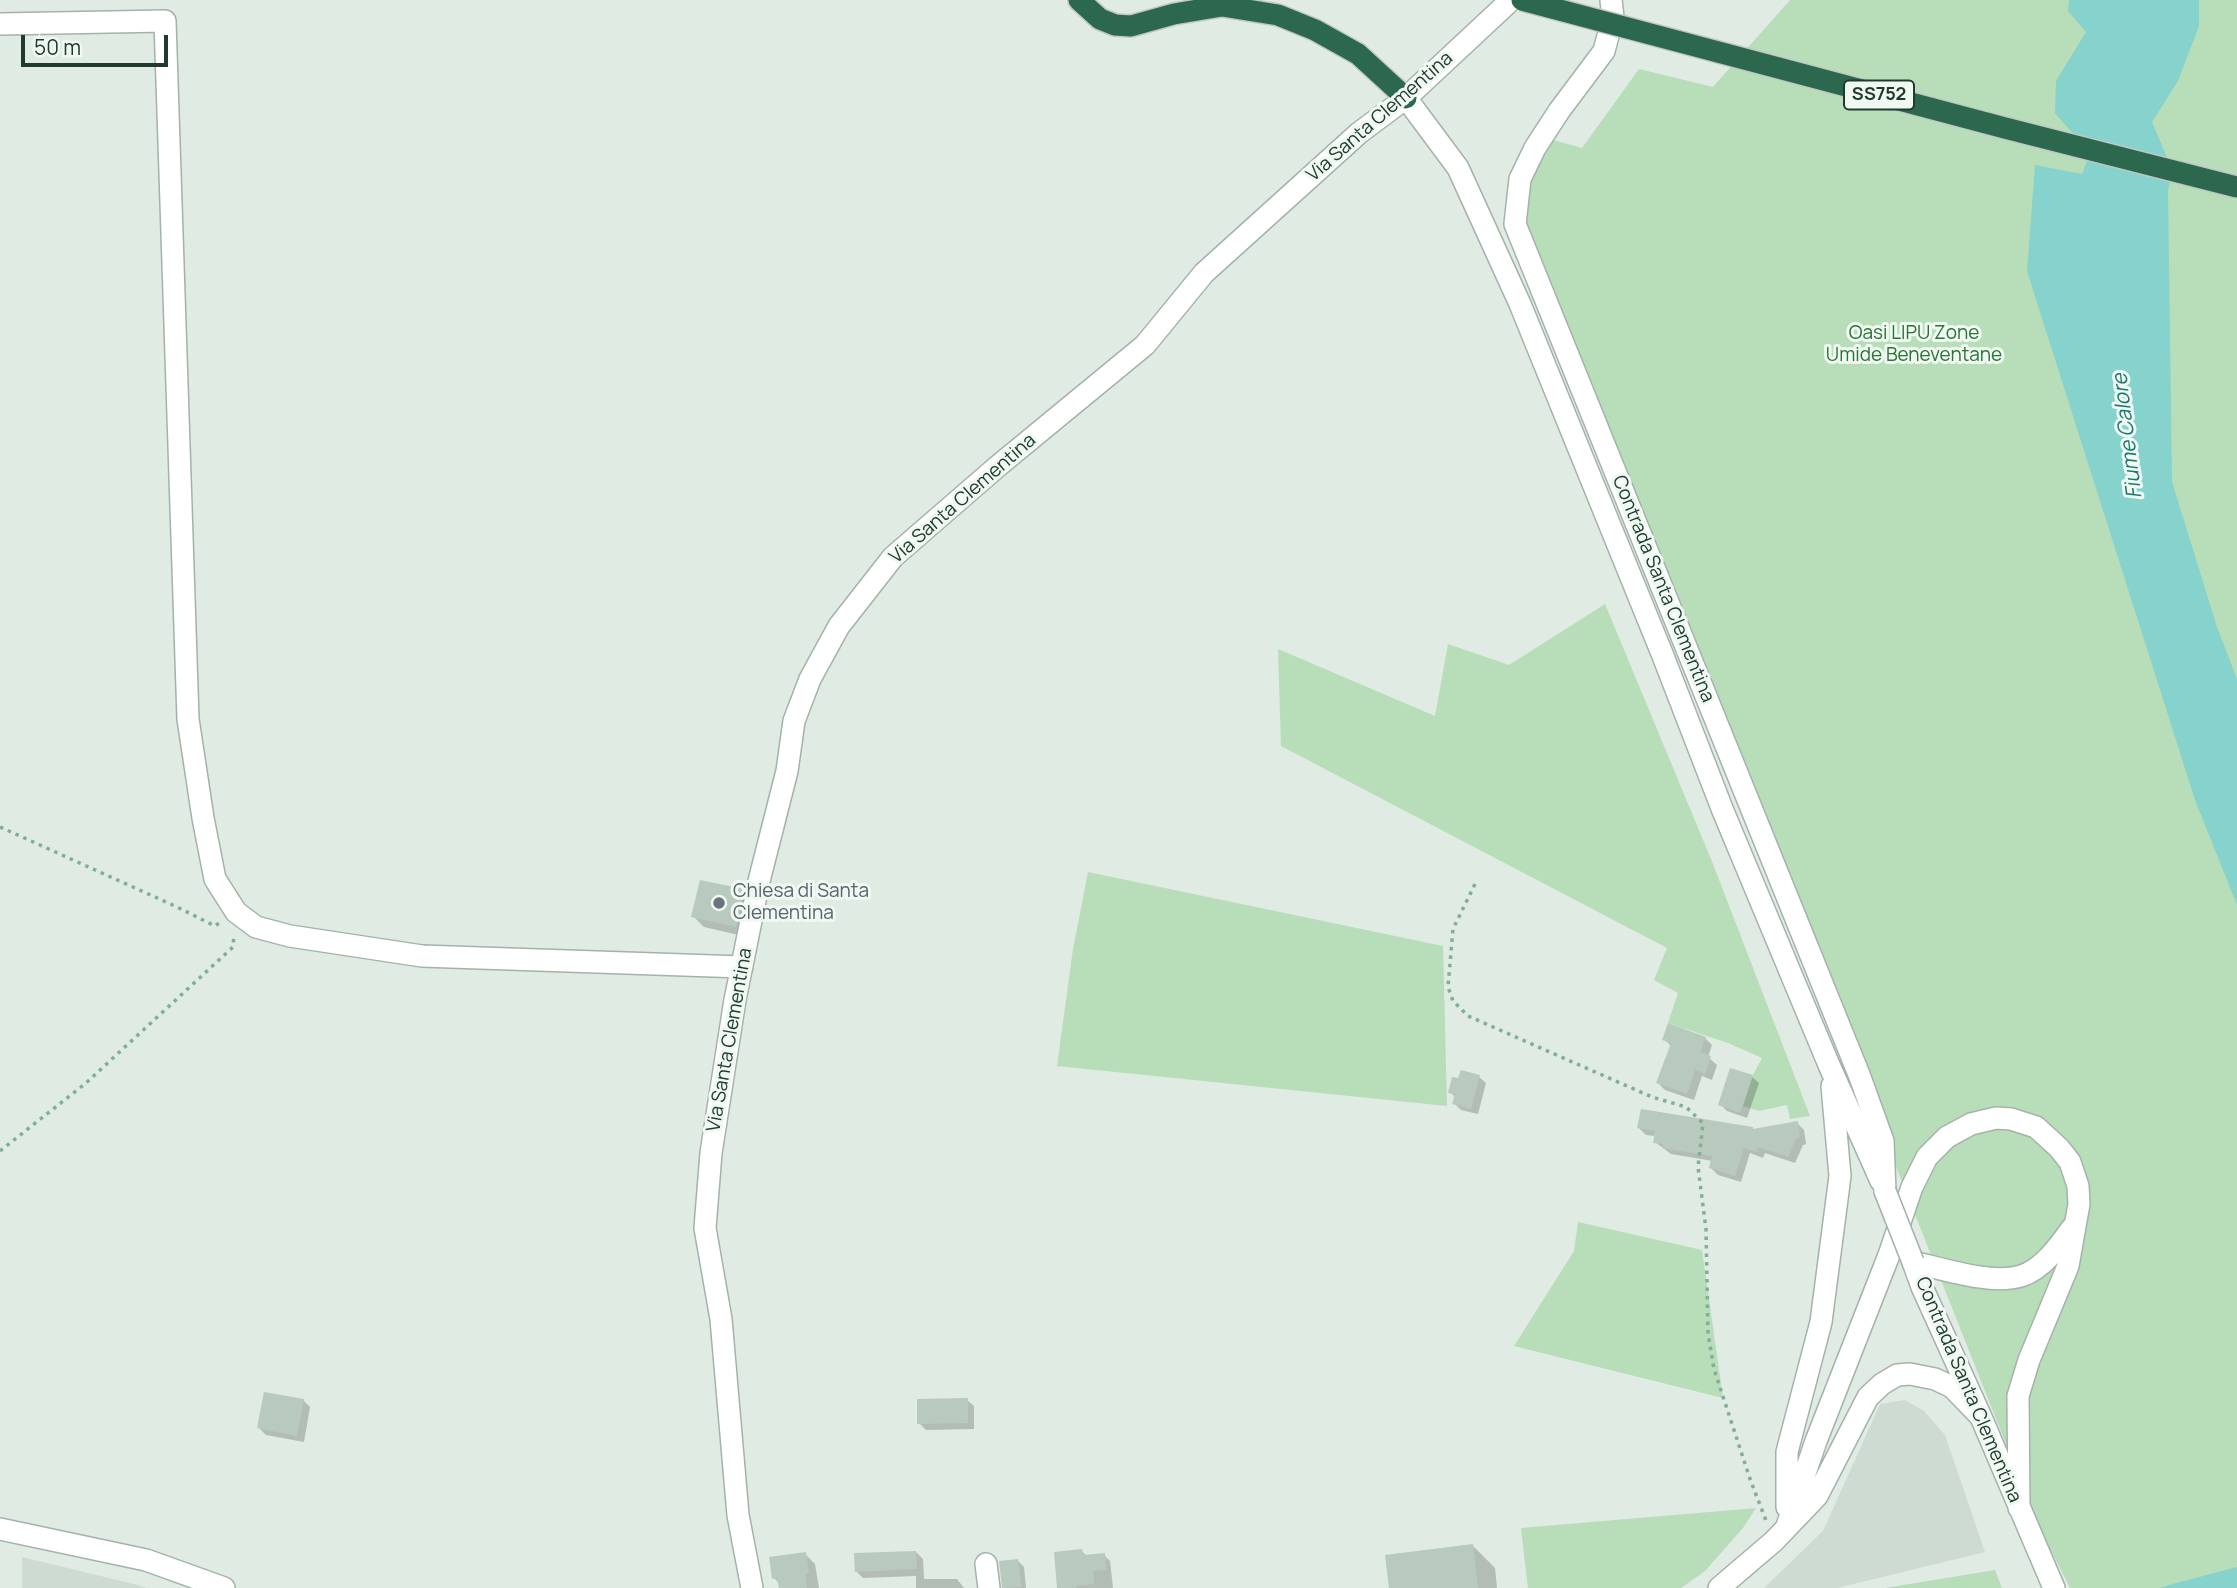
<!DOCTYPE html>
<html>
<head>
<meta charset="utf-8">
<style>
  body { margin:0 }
  #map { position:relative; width:2237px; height:1588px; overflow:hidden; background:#e0ebe3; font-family:Manrope,sans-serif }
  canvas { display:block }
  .scale { position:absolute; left:21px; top:35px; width:147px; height:32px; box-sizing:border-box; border:4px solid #203b2e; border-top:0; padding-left:9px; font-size:21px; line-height:24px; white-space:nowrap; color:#203b2e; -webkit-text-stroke:5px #f0f8f2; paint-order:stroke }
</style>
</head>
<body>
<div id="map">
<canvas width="2237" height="1588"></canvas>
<div class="scale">50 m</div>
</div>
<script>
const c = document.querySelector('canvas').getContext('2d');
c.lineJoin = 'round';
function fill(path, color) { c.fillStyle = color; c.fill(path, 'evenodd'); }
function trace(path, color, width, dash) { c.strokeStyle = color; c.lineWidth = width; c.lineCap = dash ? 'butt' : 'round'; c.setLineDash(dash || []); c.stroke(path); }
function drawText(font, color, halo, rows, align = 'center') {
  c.font = font + ' Manrope,sans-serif'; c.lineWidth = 6; c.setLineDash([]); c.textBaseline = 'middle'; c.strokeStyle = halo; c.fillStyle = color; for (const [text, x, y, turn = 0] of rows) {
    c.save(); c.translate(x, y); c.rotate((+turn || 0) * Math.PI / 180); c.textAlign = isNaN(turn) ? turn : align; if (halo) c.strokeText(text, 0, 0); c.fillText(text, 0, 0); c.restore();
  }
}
fill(new Path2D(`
  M1905 1400 1924 1411 1945 1435 1985 1552 1837 1588H1764L1823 1531 1880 1404Z
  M22 1557 138 1585 147 1588H22Z`), '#cedbd2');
fill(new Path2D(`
  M1790 0H2237V1588H2070L2039 1527 1665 585 1518 234 1521 190 1550 139 1582 148 1639 69 1713 87Z
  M1605 604 1713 864 1810 1116 1790 1119 1787 1105 1759 1111 1743 1106 1753 1075 1762 1058 1728 1043 1668 1023 1678 993 1654 980 1667 948 1281 746 1278 649 1435 716 1448 644 1509 665Z
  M1088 872 1443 946 1447 1106 1057 1066 1073 949Z
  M1578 1222 1702 1250 1723 1398 1514 1346 1574 1251Z
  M1756 1508 1743 1528 1705 1571 1681 1588H1528L1521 1528Z
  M1995 1570 2002 1588H1885Z`), '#b8ddb9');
fill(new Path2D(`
  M2069 0H2199V26L2178 81 2152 122 2173 172 2168 190 2172 482 2217 627 2237 679V905L2195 800 2027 271 2035 165 2082 174 2090 153 2055 113 2056 81 2086 32 2068 11Z
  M2237 1567V1588H2159L2169 1585Z`), '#86d2cc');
fill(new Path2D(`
  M743 891 754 902 747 937 704 927 693 916Z
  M1705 1038 1712 1045 1708 1057 1717 1065 1712 1080 1702 1076 1694 1100 1665 1090 1658 1083 1671 1046 1664 1039Z
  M1479 1077 1486 1083 1478 1114 1461 1110 1454 1103 1456 1098 1450 1092Z
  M1752 1077 1759 1083 1747 1118 1727 1111 1720 1104Z
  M1797 1123 1804 1130 1806 1144 1803 1145 1795 1163 1765 1153 1763 1158 1750 1153 1741 1182 1718 1175 1711 1168 1713 1161 1671 1154 1655 1142 1656 1136 1646 1135 1639 1128 1755 1131Z
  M303 1400 310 1407 304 1442 266 1435 259 1428Z
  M967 1400 974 1406V1429L926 1430 919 1423Z
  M1473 1546 1495 1568 1497 1588H1391Z
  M1082 1551 1087 1557 1104 1555 1110 1561 1113 1588H1059Z
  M916 1552 923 1559 924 1579H957L964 1588H916V1576L863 1578 856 1571Z
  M805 1554 815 1564 819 1588H780V1584L774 1578Z
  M1017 1560 1024 1567 1026 1588H1004Z`), '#0003');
fill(new Path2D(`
  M700 880 744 889 736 927 691 917Z
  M1668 1023 1706 1037 1700 1052 1711 1056 1705 1074 1695 1070 1687 1094 1656 1083 1671 1043 1662 1040Z
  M1730 1068 1753 1075 1740 1113 1718 1105Z
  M1461 1070 1480 1075 1471 1109 1452 1104 1455 1094 1448 1093 1452 1077 1458 1078Z
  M1641 1109 1753 1127V1129L1798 1121 1800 1137 1796 1139 1788 1157 1758 1147 1756 1152 1744 1148 1735 1176 1709 1168 1712 1156 1662 1148 1663 1144 1653 1143 1655 1131 1637 1128Z
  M264 1392 304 1399 297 1436 257 1428Z
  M968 1398V1423L917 1424V1399Z
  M1473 1544 1478 1588H1389L1385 1555Z
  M1082 1549 1083 1555 1105 1553 1106 1570 1093 1571 1094 1584 1076 1586 1077 1588H1057L1054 1552Z
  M916 1551 917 1569 855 1572 854 1553Z
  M806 1552 809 1573 805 1574 807 1588H779L777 1578 772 1579 769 1557Z
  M1018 1559 1021 1587 1002 1588 999 1561Z`), '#b8c9be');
const minor = new Path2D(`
  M1611 0 1613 17 1604 51 1559 111 1535 148 1520 179 1515 224 1860 1077 1883 1141 1885 1191
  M0 24 165 21 188 719 203 818 215 879 236 912 256 927 290 936 422 956 742 967
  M1406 98 1458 168 1520 304 1663 656 1723 811 1829 1065 1881 1181
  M1913 1262 1922 1287 1981 1417 2054 1588
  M1913 1262C1944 1269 1991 1285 2021 1276 2042 1270 2060 1245 2072 1228
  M1787 1507V1452L1821 1322 1840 1176 1832 1086
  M1787 1526 1816 1441 1889 1255 1912 1187 1927 1157 1947 1137 1971 1124 1996 1118 2011 1119 2036 1127 2059 1148 2070 1162 2078 1186 2079 1204 2068 1266 2029 1360 2018 1396 2019 1508
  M0 1529 146 1560 224 1588
  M986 1564 989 1588
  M752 1588 738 1515 721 1319 705 1228 711 1153 735 1000 759 881 787 771 794 721 810 679 839 626 893 557 998 466 1145 345 1204 273 1359 133 1406 98 1511 0
  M1719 1588 1774 1541 1817 1496 1868 1397 1882 1384 1897 1375 1910 1374 1935 1379 1952 1387 1981 1417`);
const highway = new Path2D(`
  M1079 0 1100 19 1115 25 1131 26 1174 14 1222 6 1278 15 1315 30 1358 54 1406 98`);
trace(minor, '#a3b3a9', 24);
trace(highway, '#c1c8c4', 24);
trace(new Path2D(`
  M0 827 177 907 215 926 219 923
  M1475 884 1453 929 1448 987 1453 1001 1468 1016 1652 1097 1686 1107 1703 1123 1698 1167 1706 1229 1708 1334 1714 1369 1750 1479 1767 1523
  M0 1151 86 1083 233 947 234 935`), '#7faf95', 3.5, [3.5, 5]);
trace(minor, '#fff', 21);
trace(highway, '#2c684e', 21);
const minorBridge = new Path2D(`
  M1885 1191 1913 1262`);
const highwayBridge = new Path2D(`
  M1522 0 2005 128 2237 187`);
trace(minorBridge, '#a3b3a9', 24, []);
trace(highwayBridge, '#c1c8c4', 24, []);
trace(minorBridge, '#fff', 21);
trace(highwayBridge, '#2c684e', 21);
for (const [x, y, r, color] of [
  [719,903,7,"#6b7280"]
]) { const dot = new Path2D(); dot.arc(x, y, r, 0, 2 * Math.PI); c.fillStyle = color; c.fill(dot); trace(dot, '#f0f8f2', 2.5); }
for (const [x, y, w] of [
  [1879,95,70]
]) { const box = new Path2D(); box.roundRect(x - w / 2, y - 14.5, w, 29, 5); c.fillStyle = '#f0f8f2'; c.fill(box); trace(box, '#203b2e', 2); }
drawText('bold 18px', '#203b2e', null, [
  ["SS752",1879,95]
]);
drawText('19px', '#203b2e', '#f0f8f2', [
  ["Via Santa Clementina",1380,117,-41],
  ["Via Santa Clementina",963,499,-41],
  ["Contrada Santa Clementina",1663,589,68],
  ["Via Santa Clementina",730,1040,-80],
  ["Contrada Santa Clementina",1968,1390,67]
]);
drawText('19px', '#2a7335', '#f0f8f2', [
  ["Oasi LIPU Zone",1914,334],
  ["Umide Beneventane",1914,356]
]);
drawText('19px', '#5b616d', '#f0f8f2', [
  ["Chiesa di Santa",733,892],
  ["Clementina",733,914]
], 'left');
drawText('italic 21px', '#1a7872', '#f0f8f2', [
  ["Fiume Calore",2128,436,-97]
]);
</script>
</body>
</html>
